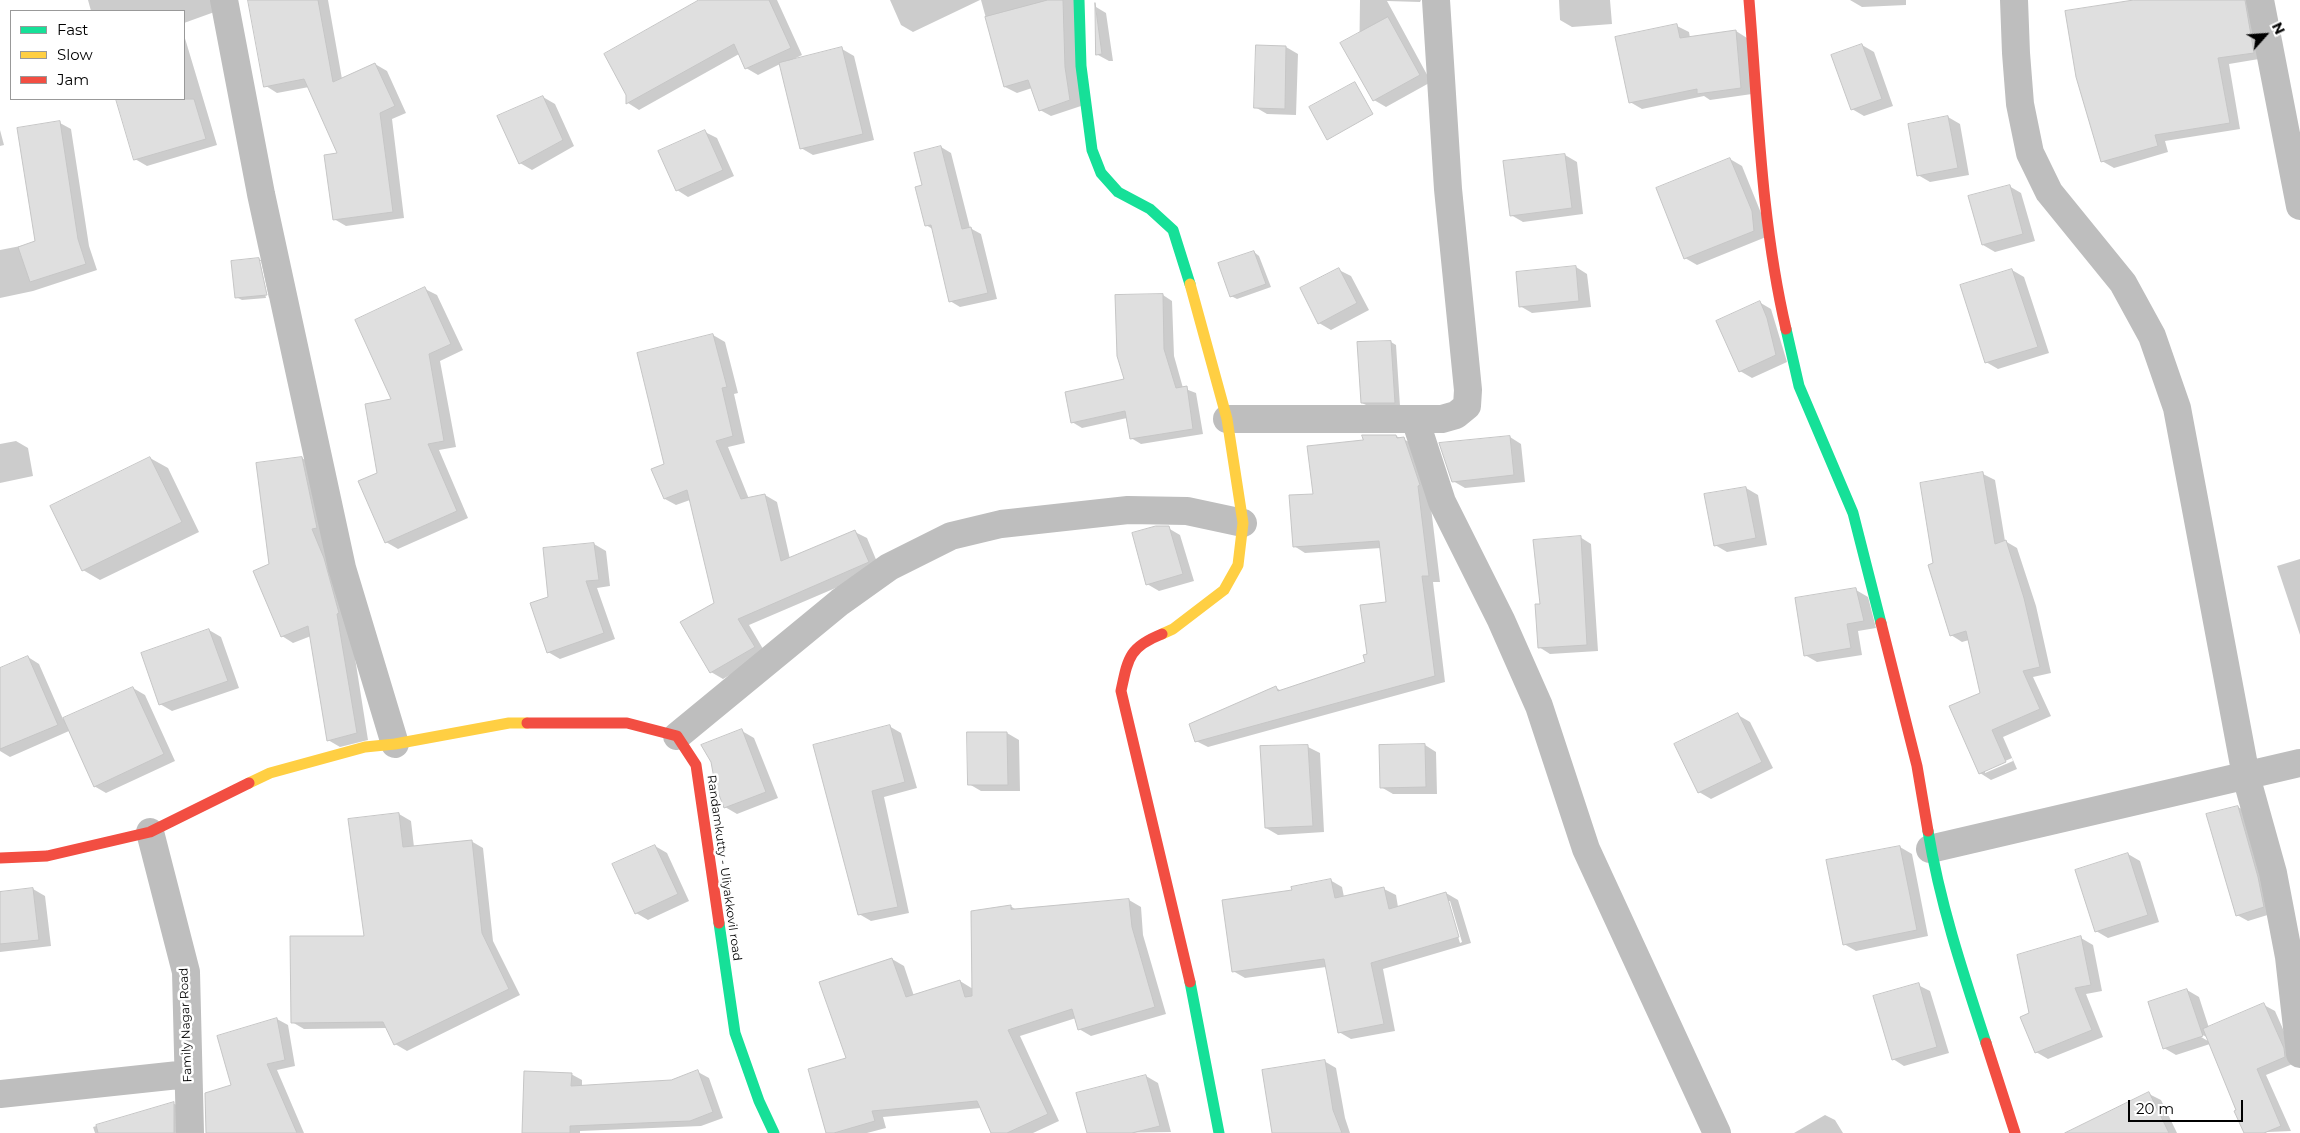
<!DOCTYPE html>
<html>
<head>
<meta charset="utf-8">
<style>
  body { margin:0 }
  #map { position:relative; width:2300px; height:1133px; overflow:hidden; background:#fff; font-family:Montserrat,sans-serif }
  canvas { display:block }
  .legend { position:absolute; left:10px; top:10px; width:175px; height:90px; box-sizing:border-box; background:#fff; border:1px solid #999; margin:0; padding:6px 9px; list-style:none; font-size:15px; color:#000 }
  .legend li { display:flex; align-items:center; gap:10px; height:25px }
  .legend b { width:25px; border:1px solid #999 }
  .north { position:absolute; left:2240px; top:10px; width:50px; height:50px; -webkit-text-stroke:4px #fff; paint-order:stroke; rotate:64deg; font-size:14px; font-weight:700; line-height:20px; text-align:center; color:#000 }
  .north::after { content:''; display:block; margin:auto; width:18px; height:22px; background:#000; clip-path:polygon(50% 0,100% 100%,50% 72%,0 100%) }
  .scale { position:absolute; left:2128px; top:1100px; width:115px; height:22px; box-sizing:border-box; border:2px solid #000; border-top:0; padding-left:6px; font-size:15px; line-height:18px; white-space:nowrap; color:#000; -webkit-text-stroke:4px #fff; paint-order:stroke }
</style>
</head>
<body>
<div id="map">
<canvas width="2300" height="1133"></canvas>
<ul class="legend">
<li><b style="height:6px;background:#16e098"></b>Fast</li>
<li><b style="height:6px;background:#ffcf43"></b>Slow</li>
<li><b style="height:6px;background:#f24e42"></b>Jam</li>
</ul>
<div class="north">N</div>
<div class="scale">20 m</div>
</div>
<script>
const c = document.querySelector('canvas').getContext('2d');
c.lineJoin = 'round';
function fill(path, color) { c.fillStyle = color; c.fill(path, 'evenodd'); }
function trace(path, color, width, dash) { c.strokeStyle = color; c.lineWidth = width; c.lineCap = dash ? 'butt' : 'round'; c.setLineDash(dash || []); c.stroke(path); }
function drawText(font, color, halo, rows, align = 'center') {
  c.font = font + ' Montserrat,sans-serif'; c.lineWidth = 5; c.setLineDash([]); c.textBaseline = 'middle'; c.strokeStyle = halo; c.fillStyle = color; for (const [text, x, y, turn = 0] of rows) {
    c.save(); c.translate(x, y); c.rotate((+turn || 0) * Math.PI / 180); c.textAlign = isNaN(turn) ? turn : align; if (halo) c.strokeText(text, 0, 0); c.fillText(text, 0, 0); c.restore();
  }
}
fill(new Path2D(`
  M88 0H222L220 10 184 23V11H91Z
  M249 0H328L342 79 375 64 387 71 406 113 392 119 404 218 346 226 334 219 338 154 309 87 277 93 266 86Z
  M709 0H777L802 55 790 61 842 49 854 56 874 140 813 155 801 148 780 64 758 75 746 68 739 54 639 110 628 103V94Z
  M890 0H980L913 32 901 25Z
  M981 0H1076L1081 106 1051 116 1040 110 1032 88 1017 93 1005 87Z
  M1360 0H1421L1420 2 1387 1 1431 82 1386 107 1374 100 1359 73Z
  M1559 0H1610L1612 24 1572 27 1560 20Z
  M1850 0H1906V5L1862 7Z
  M2141 0H2257L2265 58 2229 64 2240 129 2165 141 2168 152 2114 168 2102 161Z
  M1096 7 1106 13 1113 61H1109L1098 55Z
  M1677 26 1689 32 1690 38 1736 31 1747 38 1752 94 1710 100 1704 96 1642 109 1630 102Z
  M184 35 217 145 147 166 135 159 117 99H184Z
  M1862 45 1874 52 1893 106 1864 116 1852 109Z
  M1286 47 1298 54 1296 115 1267 114 1255 107Z
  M543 97 555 104 574 146 532 170 520 163 499 117Z
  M1948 117 1960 124 1969 175 1930 182 1918 175Z
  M60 123 71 129 89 246 97 270 33 291 0 298V250L36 243Z
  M0 130 4 145 0 146Z
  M705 132 717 138 734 176 688 197 677 190Z
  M941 147 951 153 970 228 981 234 997 299 960 307 950 301 934 230 926 225 924 186Z
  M1565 155 1577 162 1583 214 1523 222 1511 215Z
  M1730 159 1742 166 1763 218 1766 237 1697 265 1685 258Z
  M2009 186 2021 193 2035 241 1995 252 1983 245Z
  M1254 252 1259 256 1271 287 1237 299 1231 296Z
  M259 259 264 262 272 297 269 298 261 261H258L266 298 242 300 236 297Z
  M1576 267 1587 274 1591 307 1532 313 1520 306Z
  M1339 270 1351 276 1369 310 1331 330 1319 323Z
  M2012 270 2024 277 2049 353 1998 369 1986 362Z
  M425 289 437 295 463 350 440 361 456 447 439 450 468 518 398 549 386 542 378 474 393 400Z
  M1163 295 1172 301 1174 356 1183 388 1196 393 1203 434 1141 444 1131 438 1127 418 1082 428 1072 422 1126 380Z
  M1759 302 1771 309 1787 362 1752 378 1740 371Z
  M713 335 725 342 738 393 734 394 745 443 728 447 749 499 765 495 777 502 790 559 855 532 867 538 880 569 749 625 766 654 723 679 711 672 682 623 715 604 690 500 676 505 665 499 666 464Z
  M1391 342 1396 345 1400 406H1368L1362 403Z
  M1396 436 1416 445 1429 491 1440 582H1433L1445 682 1208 747 1196 741 1276 688 1282 691 1366 663 1387 603 1381 548 1305 553 1294 546 1364 441Z
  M1510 437 1521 444 1525 482 1465 488 1453 481Z
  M16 441 28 448 33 476 0 483V444Z
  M150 458 168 468 199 532 100 580 83 570Z
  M302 458 314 465 349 620 368 740 340 747 328 740 311 636 293 643 282 636 271 565Z
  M1983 474 1995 480 2005 541 2017 548 2036 606 2051 673 2033 677 2051 716 2003 737 2017 769 1991 780 1980 773 1981 693 1969 640 1962 642 1951 635 1934 564ZM2012 758 2013 761 1985 773V770Z
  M1746 488 1758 495 1767 545 1727 552 1715 545Z
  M1168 528 1180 535 1194 581 1159 591 1147 584Z
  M1580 537 1591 544 1598 651 1550 654 1539 647 1542 605Z
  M594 544 606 551 610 586 597 588 615 639 560 659 548 652 550 598Z
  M2300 559V635L2277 566Z
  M1856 590 1868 597 1876 628 1858 631 1862 655 1817 662 1805 655Z
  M209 630 221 637 239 688 172 711 160 704Z
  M28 657 39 664 63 719 133 688 145 695 175 761 106 793 94 786 69 731 10 757 0 751V669Z
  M1738 715 1750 722 1773 768 1711 799 1699 792Z
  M889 726 901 733 917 788 884 797 909 913 871 921 859 914 815 746Z
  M742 731 754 738 778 798 737 814 725 807Z
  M1007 733 1019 740 1020 791H981L969 784Z
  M1425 745 1436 752 1437 794H1393L1381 787Z
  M1308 747 1320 753 1324 832 1278 835 1266 828Z
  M2238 807 2249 813 2274 913 2248 921 2237 915Z
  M399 814 411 821 414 847 471 841 483 848 493 941 520 995 407 1051 395 1044 387 1028 304 1029 292 1022 365 937Z
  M655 846 667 853 689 901 648 920 636 913Z
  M1900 847 1912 854 1928 936 1856 951 1844 944Z
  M2128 854 2140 861 2159 922 2108 938 2096 931Z
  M1330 880 1342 887 1344 897 1384 889 1396 895 1398 907 1446 893 1458 900 1471 943 1383 969 1395 1031 1351 1039 1339 1032 1326 967 1245 978 1233 971 1293 891ZM1447 901H1450L1462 942 1460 943Z
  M33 889 45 896 51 946 0 952V893Z
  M1129 900 1141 907 1143 935 1166 1014 1091 1036 1079 1029 1076 1018 1020 1036 1059 1121 1033 1133H993L981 1108 883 1117 886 1128 867 1133H828L847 1059 892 959 904 966 914 996 960 981 973 989 1010 906 1017 910Z
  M2081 938 2093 945 2102 991 2086 994 2103 1037 2048 1059 2036 1052 2030 1014Z
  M1918 985 1930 991 1949 1053 1904 1066 1893 1059Z
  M2187 990 2199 997 2209 1028 2264 1005 2275 1011 2294 1054 2295 1063 2266 1075 2291 1131 2245 1133 2210 1044 2176 1055 2164 1048ZM2198 1032 2208 1038V1041L2196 1034Z
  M277 1019 288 1025 295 1066 277 1070 304 1133H250L233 1086Z
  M1324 1061 1336 1068 1345 1118 1350 1133H1273Z
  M698 1072 709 1078 723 1118 701 1126 580 1131V1133H523L571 1074 582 1080V1086L672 1082Z
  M1146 1076 1158 1083 1171 1132 1088 1133Z
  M2149 1094 2161 1100 2177 1133H2117Z
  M173 1103 185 1110 186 1133H95L93 1127Z
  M1825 1115 1835 1120 1843 1133H1794Z`), '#0003');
const building = new Path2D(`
  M248 0H318L333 82 375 63 395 106 380 113 393 212 333 220 324 155 337 153 304 79 264 87Z
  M699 0H769L791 48 745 69 734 44 626 104V95L604 54Z
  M1048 0H1063L1065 67 1070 100 1039 111 1028 80 1004 87 985 17Z
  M2134 0H2245L2254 53 2218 58 2230 123 2155 135 2158 146 2101 162 2076 77 2065 11Z
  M1095 3 1102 54 1096 55Z
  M1388 17 1420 75 1373 101 1340 43Z
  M1677 24 1680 38 1736 30 1741 88 1697 94V89L1629 103 1615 37Z
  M1862 44 1882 99 1851 110 1831 55Z
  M1256 45 1286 46 1285 109 1254 108Z
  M842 47 863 134 800 149 779 63Z
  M1355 82 1373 114 1327 140 1309 107Z
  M543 96 563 140 519 164 497 116Z
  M116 99H194L206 139 134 160Z
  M1948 116 1958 168 1917 176 1908 124Z
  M60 121 78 239 86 264 30 282 18 247 35 241 17 128Z
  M705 130 723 170 676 191 658 151Z
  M941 146 962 229 971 227 988 293 949 302 931 225 925 226 915 187 922 185 914 153Z
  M1565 154 1572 208 1510 216 1503 161Z
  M1730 158 1752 211 1754 231 1684 259 1656 188Z
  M2010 185 2023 234 1982 245 1968 196Z
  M1254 251 1266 284 1230 297 1218 263Z
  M259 258 267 295 235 298 231 261Z
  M1576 266 1579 301 1519 307 1516 272Z
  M1339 268 1357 303 1318 324 1300 288Z
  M2012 269 2038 347 1985 363 1960 285Z
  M425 287 451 344 429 354 444 441 428 444 457 511 385 543 358 481 377 473 365 404 391 399 355 320Z
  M1163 294 1164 349 1176 388 1187 386 1193 429 1130 439 1125 411 1071 423 1065 392 1124 379 1117 356 1115 295Z
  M1760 301 1767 318 1776 355 1739 372 1716 321Z
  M713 334 727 387 722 388 733 436 716 441 741 499 765 494 781 561 855 530 869 562 738 619 755 647 710 673 680 622 714 603 687 490 664 499 651 469 664 464 637 353Z
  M1391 341 1395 403H1361L1357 342Z
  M1362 435H1396L1397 438 1404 437 1420 485 1418 486 1429 576H1422L1435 676 1195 742 1189 724 1276 686 1278 691 1365 662 1363 655 1367 654 1360 605 1386 602 1379 541 1293 547 1289 495 1313 494 1307 446 1363 440Z
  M1510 436 1514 475 1452 482 1439 443Z
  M150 457 182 522 82 571 50 506Z
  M302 457 317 528 312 529 324 558 339 613 337 614 357 733 327 741 308 626 281 637 253 571 269 564 256 463Z
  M1983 472 1995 544 2006 540 2024 598 2040 667 2023 671 2040 709 1992 730 2006 762 1979 774 1949 706 1980 693 1966 631 1950 636 1928 565 1933 563 1920 483Z
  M1746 487 1756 538 1714 546 1704 494Z
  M1156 526H1169L1183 574 1146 585 1132 533Z
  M1581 536 1587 645 1538 648 1535 604H1540L1533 540Z
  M594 543 599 580 586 581 604 633 547 653 530 603 548 597 543 548Z
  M1856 588 1864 621 1847 624 1851 648 1804 656 1795 598Z
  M209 629 228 681 159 705 141 653Z
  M28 656 58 725 0 749V668Z
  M133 687 164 754 94 787 63 718Z
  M1738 713 1762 762 1698 793 1674 744Z
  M890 725 905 782 872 791 898 907 858 915 813 745Z
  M742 729 766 792 724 808 715 784 711 762 701 745Z
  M967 732H1007L1008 785H968Z
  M1425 744 1426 787 1380 788 1379 745Z
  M1308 745 1313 826 1265 828 1260 746Z
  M2238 806 2258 877 2264 907 2236 916 2206 814Z
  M399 813 403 847 472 840 482 933 509 989 394 1045 383 1022 291 1023 290 936H364L348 819Z
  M655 845 678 894 635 914 612 864Z
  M1900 846 1917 930 1843 945 1826 860Z
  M2128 853 2148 915 2095 932 2075 870Z
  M1331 879 1335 898 1384 887 1389 909 1446 892 1459 937 1371 963 1384 1024 1338 1033 1324 959 1232 972 1222 900 1292 890 1291 887Z
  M33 888 39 940 0 944V892Z
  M1129 899 1132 927 1155 1007 1078 1030 1072 1009 1008 1030 1048 1114 1007 1133H991L977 1101 872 1111 875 1121 834 1133H826L808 1069 846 1058 819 982 892 958 906 997 960 980 965 997 972 996 971 911 1011 905V909Z
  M2081 936 2091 985 2075 988 2092 1030 2035 1053 2020 1017 2029 1013 2017 955Z
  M1919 983 1937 1047 1892 1060 1873 996Z
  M2187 989 2203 1036 2163 1049 2148 1002Z
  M2264 1003 2284 1048 2285 1057 2257 1069 2281 1126 2264 1133H2244L2234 1111 2236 1110 2203 1029Z
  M277 1018 285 1060 267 1064 297 1133H206L205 1093 231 1085 217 1036Z
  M1325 1060 1333 1110 1342 1133H1272L1262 1070Z
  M698 1070 713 1112 690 1121 570 1126V1133H522L524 1071 572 1073 571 1086 671 1080Z
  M1146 1075 1160 1126 1132 1133H1087L1076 1093Z
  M2149 1092 2169 1133H2065Z
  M174 1102V1133H98L96 1125Z`);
fill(building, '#dfdfdf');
trace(building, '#c6c6c6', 1);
trace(new Path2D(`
  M224 0 261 194 342 568 395 744
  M2014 0 2016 53 2020 104 2030 153 2049 192 2123 283 2152 336 2177 408 2246 776 2273 873 2289 957 2300 1054
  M2260 0 2300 206
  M1227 419H1442L1456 415 1467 406 1468 390 1448 189 1436 0
  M1415 419 1442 502 1501 620 1539 706 1586 849 1717 1133
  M677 736 840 602 889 567 951 536 1001 524 1128 510 1187 511 1243 523
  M150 832 186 972 190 1133
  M1930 849 2300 763
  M0 1094 188 1074`), '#bebebe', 28);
trace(new Path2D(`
  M1079 0 1081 66 1092 150 1101 173 1118 192 1150 209 1173 230 1190 284
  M1786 329 1799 386 1853 513 1881 623
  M1928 831C1940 904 1963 973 1986 1043
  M719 923 735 1033 759 1101 774 1133
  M1190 982 1219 1133`), '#16e098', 11);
trace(new Path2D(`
  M1162 634 1173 629 1224 590 1238 565 1243 523 1227 419 1190 284
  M249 783 270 773 365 747 395 744 509 723H527`), '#ffcf43', 11);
trace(new Path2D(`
  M1749 0C1758 109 1761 222 1786 329
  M1881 623 1917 766 1928 831
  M1162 634C1129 647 1128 658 1121 691L1190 982
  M527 723H627L677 736 696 765 719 923
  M0 858 47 856 150 832 249 783
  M1986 1043 2015 1133`), '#f24e42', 11);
drawText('12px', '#000', '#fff', [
  ["Randamkutty - Uliyakkovil road",724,868,82],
  ["Family Nagar Road",186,1025,-92]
]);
</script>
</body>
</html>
